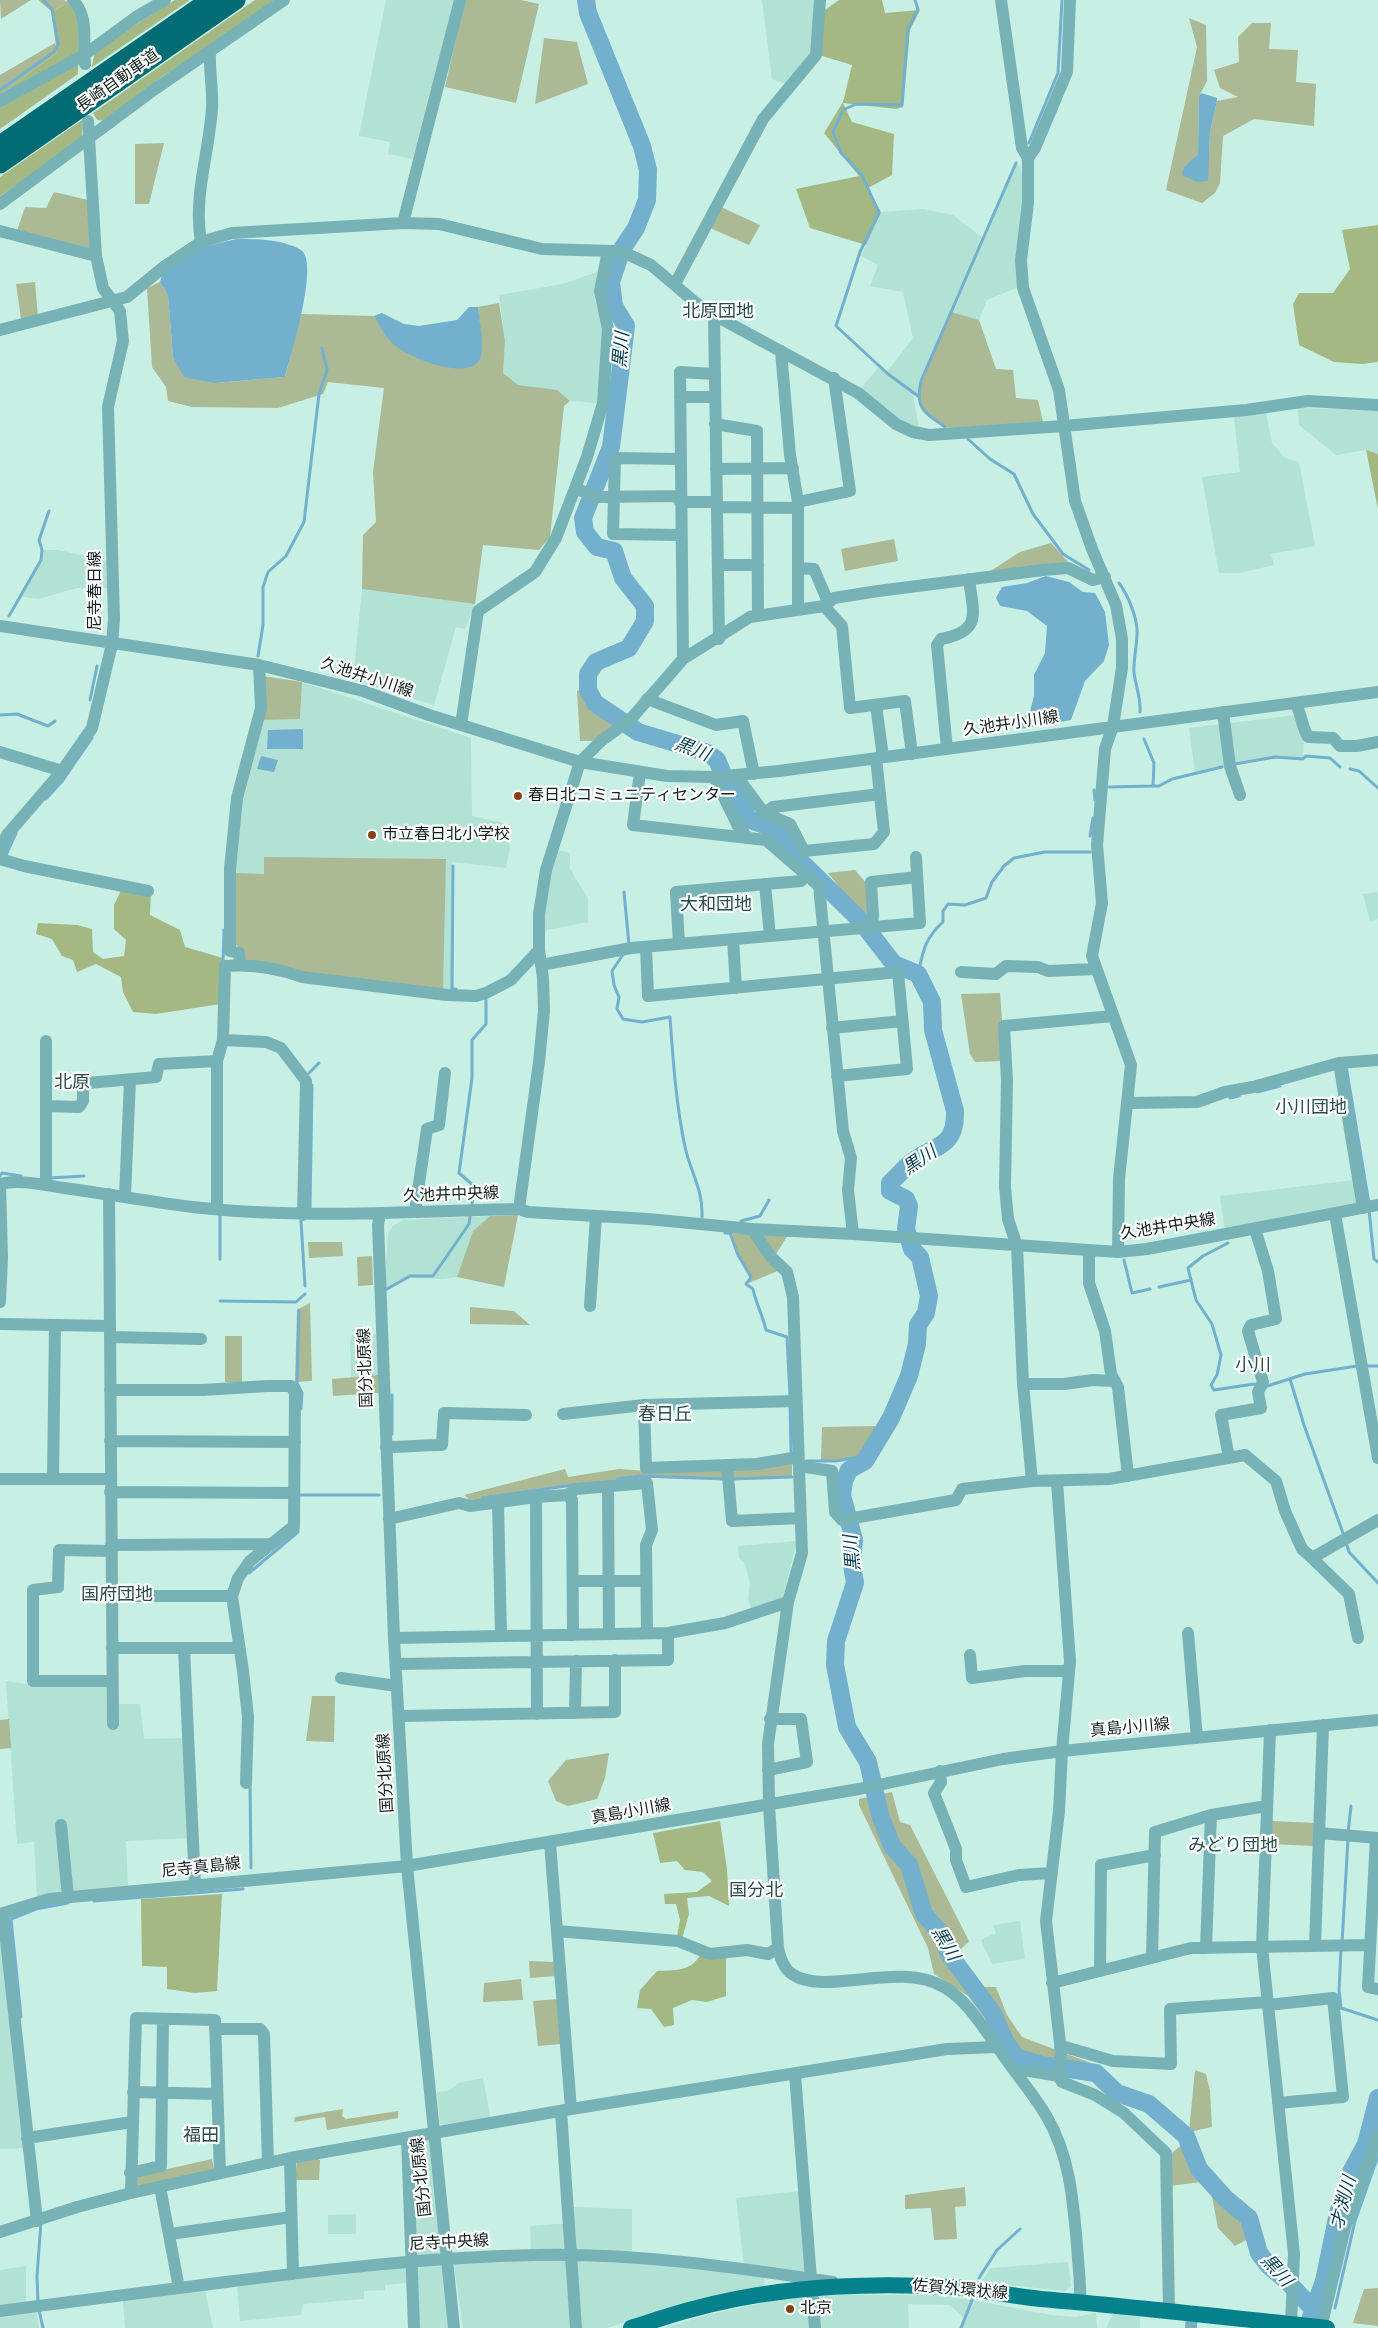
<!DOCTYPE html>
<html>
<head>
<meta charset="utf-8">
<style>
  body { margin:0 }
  canvas { display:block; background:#c7efe4 }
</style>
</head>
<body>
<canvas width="1378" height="2328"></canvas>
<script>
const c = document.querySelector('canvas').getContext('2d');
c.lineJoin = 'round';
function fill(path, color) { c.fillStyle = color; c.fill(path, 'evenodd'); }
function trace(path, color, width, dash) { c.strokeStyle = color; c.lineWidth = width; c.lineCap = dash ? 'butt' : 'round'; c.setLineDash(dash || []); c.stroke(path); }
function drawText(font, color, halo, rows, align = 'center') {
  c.font = font + ' "Archivo Narrow","Noto Sans JP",sans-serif'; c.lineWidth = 4.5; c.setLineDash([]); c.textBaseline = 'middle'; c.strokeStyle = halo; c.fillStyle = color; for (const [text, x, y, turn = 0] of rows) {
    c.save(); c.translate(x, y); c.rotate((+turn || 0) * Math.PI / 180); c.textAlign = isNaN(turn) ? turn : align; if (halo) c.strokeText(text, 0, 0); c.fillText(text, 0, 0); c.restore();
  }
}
fill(new Path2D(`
  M386 0H457L418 160 388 154 390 142 359 136Z
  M762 0H818L813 54 788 85 772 79Z
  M1016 163 1021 168 1024 202 1018 287 987 300 979 320 951 312 921 381 918 396 913 395 919 428 887 414 861 388 879 367 886 373 913 338 903 292 870 286 878 265 861 256 881 212 923 209 953 215 984 239Z
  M597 272 595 300 604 332 597 403 570 401 557 390 518 385 503 373 505 341 499 295 563 284Z
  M1298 408 1378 410V454L1366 450 1336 455 1299 425Z
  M1266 412 1272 443 1285 458 1299 462 1315 546 1271 554 1274 565 1240 573H1219L1202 477 1240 472 1234 417Z
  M42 550H59L107 561 108 588H77L38 599 19 596 41 560Z
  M362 589 475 604 465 629 456 627 434 705 353 680Z
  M302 682 471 738 472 816 504 823 510 848 506 868 452 862 451 990 245 953 234 943V873L240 808 261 720 300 719Z
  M1296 715 1304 735 1303 759 1275 757 1195 773 1189 728Z
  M556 850 570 853V869L588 898V922L542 931 548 883Z
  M1378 892V919L1370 921 1363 894Z
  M1355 1180 1359 1203 1225 1231 1220 1196Z
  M490 1216 473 1231 457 1277 443 1279 411 1278 384 1291 388 1234 393 1226 402 1220Z
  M376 1334 378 1375 351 1377 350 1343 352 1335Z
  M797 1541 782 1601 752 1610 748 1600 750 1583 745 1564 739 1558 738 1546Z
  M6 1681 35 1685H114L115 1704H140L144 1739 182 1738 190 1838 126 1841 128 1886 67 1891 37 1898 34 1842 17 1844Z
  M1020 1921 1025 1959 992 1964 981 1940 996 1933 993 1925Z
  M0 1922 24 2148 0 2149Z
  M483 2078 491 2120 452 2126 440 2124 437 2092 448 2091 459 2083Z
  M427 2138 430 2140 441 2249 437 2254 414 2256 410 2140Z
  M800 2191 807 2273 744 2266 736 2198Z
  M570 2207 632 2209V2254L531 2250 530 2226 570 2223Z
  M356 2214V2234H328V2215Z
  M507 2259 633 2262 763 2275 765 2283 761 2287 669 2309 607 2328H463L454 2265 458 2261Z
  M1068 2262 1071 2286 1065 2291 981 2282 991 2268Z
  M438 2263 444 2268 449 2328H417L415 2282 385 2285V2290L364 2291V2299L303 2304 301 2315 240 2321 237 2286Z
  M26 2266V2303L0 2306V2270Z
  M205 2290 213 2328H125L123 2300Z
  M835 2295H932L972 2300 1051 2315 1076 2317 1096 2313 1097 2328H961L965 2319 950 2305 908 2304 909 2328H664L707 2315 775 2300Z
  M37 2312 39 2328H0V2316Z
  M1113 2314 1140 2317V2328H1106Z`), '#b2e1d5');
fill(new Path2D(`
  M0 0H31L1 19Z
  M38 0H64L69 3 51 11Z
  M465 0H521L539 4 516 103 445 87Z
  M1189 18 1206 25 1207 81 1199 96 1198 154 1184 167 1209 154 1210 132 1217 101 1238 97 1220 88 1214 70 1239 62 1238 37 1252 23H1271L1269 49 1298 50 1296 82 1316 84 1314 126 1254 119 1223 136 1220 183 1215 193 1202 203 1166 190 1197 47Z
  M544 38 577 42 588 84 535 104Z
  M55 43 57 52 0 96V75Z
  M164 143 149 204H135V144Z
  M54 192 88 200 91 252 16 234 25 207 46 208Z
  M721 207 760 225 749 245 710 228Z
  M35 282 38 317 21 319 16 284Z
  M160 282 168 295 173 357 216 383 285 377 301 314 374 316 390 341 482 346 478 307 499 303 505 341 503 373 518 385 557 390 570 401 564 406 550 537 539 550 483 545 475 604 362 589 363 535 376 522 373 472 384 388 328 382 323 394 278 408 192 407 168 401 166 387 152 367 147 288Z
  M951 312 979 320 996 369 1013 370 1016 398 1038 400 1043 422 953 428 945 427 922 410 918 396 921 381Z
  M894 539 898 561 845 571 841 549Z
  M1051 543 1069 563 989 572 1020 552Z
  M263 676 302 682 300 719 261 720Z
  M584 688 590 706 617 726 592 741H580L577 691Z
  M264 857 446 859 443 989 307 974 245 963V953L234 943V873L264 874Z
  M855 870 866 883 868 917 860 913 828 873Z
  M1000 993 1005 1061 975 1062 970 1054 961 994Z
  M518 1215 504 1287 457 1277 473 1231 490 1216Z
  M730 1233 788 1235 771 1262 780 1270 746 1284 751 1277 738 1255Z
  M308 1242H342L343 1256 309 1258Z
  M372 1256 373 1285 358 1286 357 1257Z
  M310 1303 312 1381 295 1382 297 1310Z
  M470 1307 514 1311 530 1325 470 1324Z
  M225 1336H242V1382H225Z
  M378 1375 379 1393 333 1396 332 1379Z
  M875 1426V1438L860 1457 836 1461H821L822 1427Z
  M792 1463V1477L689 1479 641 1476 470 1500 464 1495 565 1469 568 1477 619 1469 647 1471Z
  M312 1696H335L334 1742 306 1741Z
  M9 1719 11 1748 0 1749V1720Z
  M609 1753 605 1778 597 1799 568 1806 556 1801 548 1781 566 1760Z
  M892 1792 900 1822 910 1825 969 1941 956 1954 984 1987H996L1007 2015 1022 2037 1096 2065 1098 2072 1093 2074 1044 2069 1014 2058 968 1996 934 1974 928 1948 859 1805V1799Z
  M1271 1821 1316 1823 1315 1846 1270 1844Z
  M529 1961 554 1962 556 1976 530 1978Z
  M521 1979 523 2000 483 2002 484 1983Z
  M558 1999 562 2044 538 2046 533 2001Z
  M1195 2070 1206 2074 1210 2091 1212 2127 1189 2132Z
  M343 2109 342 2116 346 2119 398 2111V2118L327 2130 325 2117 294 2122 295 2117Z
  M1184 2143 1194 2170 1225 2203 1246 2219 1250 2238 1235 2246 1218 2228 1212 2197 1201 2182 1170 2186 1167 2157Z
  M315 2158 320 2160 319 2180H295L297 2161Z
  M212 2159 214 2170 133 2189 132 2177Z
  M965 2187 966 2206 955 2207 957 2239 934 2240 931 2208 905 2209V2195Z
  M1378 2288V2326L1353 2323 1364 2289Z`), '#abb995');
fill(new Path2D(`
  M175 0H190L92 67 95 50Z
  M255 0H273L272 3 160 78 106 121 97 120 93 113Z
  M839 0H882L885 13 920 10 910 30 903 107 896 109 843 103 852 122 894 134 892 175 868 188 881 212 866 245 810 228 796 189 859 176 824 133 843 102 852 65 819 55 821 13Z
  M69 3 79 21 78 74 0 129V96L57 52 51 11Z
  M82 120V139L0 196V177Z
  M1378 225V362L1362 364 1334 362 1299 345 1293 304 1299 293H1333L1350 269 1342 230Z
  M1366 450 1378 454V509Z
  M124 884 151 890 150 915 180 930 185 947 223 958 220 1004 156 1014 133 1012 123 992 121 977 96 964 77 972 73 960 62 956 52 939 36 934 38 923 77 925 92 929 93 952 103 959 124 956 126 940 114 929V905Z
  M720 1821 727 1869 729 1906 709 1896 687 1898 689 1914 682 1939 677 1936 680 1920 676 1904H665L664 1894 697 1892 712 1881 703 1872 685 1870 677 1861 660 1863 653 1833Z
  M222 1894 217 1991 195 1993 167 1989V1967L142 1966 141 1899Z
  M700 1955H726V1996L707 2002 692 2000 673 2008 674 2025 664 2027 651 2009 637 2008 640 1990 657 1971C674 1970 691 1972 700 1955Z`), '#a4b883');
fill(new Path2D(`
  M1201 93 1217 98V101L1210 132 1208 181 1197 182 1182 175 1184 167 1198 154 1199 96Z
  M237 239C257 239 283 239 301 250 320 263 290 357 285 377L215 383 184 377 173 357 168 295 160 282 162 275 203 247Z
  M469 307H478C479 320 486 350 479 361 464 381 404 356 391 342 384 335 379 324 374 316L382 313 404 324 419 326 457 320Z
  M1046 576 1069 582 1083 592 1095 593 1105 612 1109 645 1104 661 1085 681 1071 720 1020 729 1017 723 1030 711 1034 696V675L1045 653 1047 626 1027 611 1000 606 996 598 1002 587 1027 583Z
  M303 729V749H267L268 730Z
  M261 756 278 760 274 772 257 769Z`), '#72b0cd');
trace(new Path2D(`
  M915 0 918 9 908 29 902 105 856 104 843 110 833 132 841 153 862 175 879 213 860 252 836 326 888 374 918 396
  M0 90 54 52 58 44 52 9 43 0
  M1029 143 1058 73 1062 0
  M945 427C924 412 915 409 921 381L1016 163
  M968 439 990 459 1014 474 1033 514 1063 554 1089 570
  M1119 583C1128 595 1138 619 1137 634 1137 647 1133 660 1134 673 1136 687 1141 698 1140 712
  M9 616 41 560 42 550 39 540 49 511
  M258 656 263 625V587L268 572 286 556 304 522 319 394 327 370 322 348
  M90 700 97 666
  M0 715 17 714 48 726 55 721
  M1235 764 1275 757 1303 759 1306 756 1330 758 1340 767
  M1350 769 1359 771 1378 788
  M1153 786H1159L1172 779 1222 767
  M1109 787 1153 786 1154 763 1144 739
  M1094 790 1095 800
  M46 799 63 780 92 738
  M1090 836 1093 818
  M5 857 16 833
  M453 866 452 989H456
  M624 892 629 945
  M624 953 612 971 614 985 619 997 617 1009 623 1019 642 1022 670 1017C673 1060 676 1104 685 1147 691 1174 703 1188 702 1217
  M223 964 224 930
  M918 974C923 951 925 938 943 922V911L948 904 965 905 986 898 992 882 1004 866 1014 858 1045 852H1090
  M1346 1066 1369 1204
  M309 1073 319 1063
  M1257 1092 1280 1086
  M1230 1098 1239 1096
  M0 1176 2 1173 21 1176
  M50 1178 84 1176
  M472 1204 474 1186 459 1173 472 1078V1040L486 1024V998
  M310 1208 312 1085
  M1369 1210 1374 1259 1378 1262
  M220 1215V1259
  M301 1221 305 1286
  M741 1221 760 1216 769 1200
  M725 1233H730L738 1255 751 1277 746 1284 753 1289C756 1304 763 1316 766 1330L787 1337 790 1397
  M1228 1243 1203 1256 1188 1268 1196 1300 1212 1324 1221 1355 1217 1375 1211 1385 1214 1390 1254 1384 1258 1386
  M1124 1260 1132 1293 1150 1289
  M1159 1287 1191 1280
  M387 1289 410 1276H433L469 1224 470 1217
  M220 1301 296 1302 305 1294
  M299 1310 297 1383 302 1393 301 1409
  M1366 1366H1378
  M1290 1379 1304 1425 1344 1536
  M1264 1387 1305 1374 1357 1366
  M790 1403 791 1451
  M392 1434V1395
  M806 1461H836L860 1457 865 1461
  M617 1479 641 1476 725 1479
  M732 1479 792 1477
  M299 1495H379
  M483 1498 573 1485
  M1346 1542 1349 1552 1378 1583
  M249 1573 298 1532V1527
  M250 1785 251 1868
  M1348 1833 1351 1806
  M94 1901 243 1889
  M1342 1943 1348 1839
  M1341 1949 1339 1990 1341 2008 1378 2020
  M21 2017 11 1919 36 1909 68 1903
  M979 2278 997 2250 1020 2229
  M38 2303 37 2276 41 2222
  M1335 2308 1355 2221 1378 2156
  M39 2310 43 2328
  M961 2328 972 2300`), '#72b0cd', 3);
trace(new Path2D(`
  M586 0 588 13 642 146 648 170 647 200 636 228 622 249 611 282 614 306 626 326 611 447 583 518 585 532 597 547 614 551 623 578 645 606V621L629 648 596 662 588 674V690L595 703 638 732 708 753 717 760 728 786 742 801 748 819 778 830 791 852 859 919 894 964 918 974 932 1002 933 1030 955 1111C956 1147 937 1144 913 1161 905 1167 898 1176 890 1183V1191L906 1199 909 1206 906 1229 912 1249 920 1257 929 1296 926 1313 918 1325 917 1344 909 1376 891 1418 865 1461 849 1470 844 1481 842 1495 854 1540 852 1565 855 1583 836 1641 835 1665 847 1727 868 1762 880 1815 892 1846 909 1865 924 1914 942 1935 949 1954 992 2012 1005 2041 1016 2057 1042 2065 1096 2073 1117 2093 1149 2104 1186 2136 1199 2169 1226 2199 1249 2218 1259 2253 1268 2265 1287 2281 1313 2309
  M1311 2317 1324 2281 1338 2213 1351 2172 1366 2144 1378 2098`), '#72b0cd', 18);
trace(new Path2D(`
  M73 0C90 19 82 41 85 64
  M1001 0 1022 148 1028 158V203L1021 260 1023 288 1059 390 1075 501 1092 549 1116 605 1122 639V668L1113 726 1105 749 1097 845 1102 903 1092 956 1131 1065 1119 1179 1118 1252
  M0 101 84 55 136 17 165 0
  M1028 158 1035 148 1067 72 1070 0
  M0 204 155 89 284 0
  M403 223 460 0
  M0 231 96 256
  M201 242C193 197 209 154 212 108 213 89 209 70 210 51
  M675 284 763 119 816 55 820 0
  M714 315 719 639
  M0 330 127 297 165 266 201 242 232 233 403 223 439 224 542 249 614 251 627 254 651 265 696 303 714 315 858 393 896 424 913 432 929 435 1064 426 1246 410 1308 401 1378 405
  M781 351 790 455 798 502
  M680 397H715
  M715 424 757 431 758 616
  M680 459 615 458 613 534 681 535
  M716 469 793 468
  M575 488 596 497 680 496
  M680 502H717
  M717 507 798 508
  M718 565H758
  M798 568 814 569 828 602
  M824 606 842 626 850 708 905 701 912 754
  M798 610V502L850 491 834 378
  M0 626 259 665 363 691 429 715 580 762 667 776 714 777 779 771 1378 692
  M683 659 680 372 715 374
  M647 699 716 725 743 721 754 774
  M1295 703C1302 714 1301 725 1308 737L1333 738 1340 746H1357L1378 742
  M876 705 883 757
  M1223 712 1230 766 1240 795
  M461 725 478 611 535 572 556 538 587 457 603 403 608 329 600 291 608 251
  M947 749 937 645 941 639C983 631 973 613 969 579
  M0 752 62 771
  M640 773 633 825 766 840 819 886 843 1131 851 1158 848 1190 853 1234
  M736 775 764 813 790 824 804 851 874 844 884 832 876 758
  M714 777 738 826 748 838
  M764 813 773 807 880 794
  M0 851 7 835 62 771 92 728 112 644 114 619 108 407 123 341 120 311 103 288 96 256 88 121
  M0 859 24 866 148 891
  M765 884 770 936
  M871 928 873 916 871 882 917 877
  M733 939 736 988
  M679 944 676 892 801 881 806 876
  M646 947 648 996 898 972 907 1069 837 1076
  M240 965 239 953 230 951V869L237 798 261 708 259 665
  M541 965 631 948 920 923 916 857
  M961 972 996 974 1006 966 1038 967 1048 971 1096 969
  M832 1028 902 1021
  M223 1040 266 1042 281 1048 306 1081 303 1215
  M46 1041V1185
  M1339 1063 1363 1208
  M1128 1103 1197 1102 1225 1092 1253 1087 1339 1063 1378 1060
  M46 1106 79 1107 83 1101V1088L88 1083 156 1077 159 1064 217 1061
  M0 1184C20 1179 43 1185 64 1188 110 1194 156 1203 202 1208 308 1219 413 1211 519 1209L528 1212 648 1219 752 1229 853 1234 1118 1252 1147 1249 1378 1205
  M109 1194 113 1724
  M125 1196 130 1080
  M217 1209V1061L223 1040 225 966C251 964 278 968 302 977L447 995 476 996 486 993 511 980 539 950
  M519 1209 539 1062 544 1011 543 978 539 950V914L546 870 580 762 601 741 630 720 683 659 750 617 824 606 834 598 878 591 1043 570 1068 568 1093 580 1105 577
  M415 1211 427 1129 439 1125 445 1073
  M380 1214 378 1225 394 1638 407 1866 454 2328
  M1335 1214 1378 1458
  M752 1229 771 1257 787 1272 793 1297 802 1553 788 1602 768 1744 769 1805 778 1948C780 1957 784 1969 792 1974 825 1997 899 1960 944 1987 968 2001 983 2028 999 2049 1014 2072 1033 2093 1047 2117 1070 2157 1073 2200 1077 2245 1078 2264 1081 2283 1080 2302
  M1089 1252V1283L1105 1331 1111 1374 1118 1387 1128 1476
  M0 1302 2 1258 0 1184
  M590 1306 596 1216
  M0 1324 110 1326
  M110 1337 201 1339
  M1023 1384H1064L1093 1380 1115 1381
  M110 1390H203L267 1386H291L295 1393 294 1526 250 1561 238 1578 232 1596 243 1671 248 1717 246 1783
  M644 1405 646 1468 757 1464 798 1457
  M563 1414 644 1405 796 1401
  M110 1441 295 1442
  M386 1447C405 1447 423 1445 442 1445L444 1413 526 1415
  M1229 1458 1221 1415 1261 1408 1258 1392 1263 1382 1248 1331 1251 1325 1276 1319 1268 1271 1255 1229
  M727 1465 732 1521 801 1518
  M799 1466 832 1471 835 1512 842 1520 956 1500 962 1489 1032 1481 1109 1479 1245 1455 1276 1481 1285 1511 1302 1549 1312 1558 1378 1520
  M0 1479H110
  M53 1479 55 1325
  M1032 1481 1023 1384 1017 1246 1008 1219 1005 1187 1007 1080 1004 1026 1113 1016
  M1057 1482 1070 1661 1062 1751 1059 1811 1046 1921 1061 2052 1059 2076
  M608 1486 609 1634
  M110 1492 294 1493
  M567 1495 572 1500 573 1635
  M536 1497 537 1714
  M498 1502 501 1636
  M389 1519 459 1503 470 1506 536 1497 567 1495 576 1489 647 1483 652 1530 646 1545 647 1633
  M111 1545 272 1544
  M111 1551 59 1550 58 1587 33 1590V1681H112
  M1312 1558 1349 1594 1358 1638
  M573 1581H646
  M111 1596H232
  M1188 1633 1197 1738
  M394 1638 668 1633 725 1623 788 1602
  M112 1648H239
  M184 1648 195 1885
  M970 1655 972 1678 1025 1671H1069
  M396 1664 668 1660V1633
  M341 1678 397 1686
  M575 1713 576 1661
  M399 1716 615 1712V1660
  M1270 1730 1262 1947 1294 2254 1291 2324
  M768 1770 807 1762 801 1719H770
  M940 1771 941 1782 934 1793 956 1849V1860L966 1887 1019 1875 1052 1873
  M61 1825 68 1897
  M1319 1833 1378 1838
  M1376 1838 1368 1987 1378 1989
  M550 1843 571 2109
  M3 1913 37 2221
  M0 1914 49 1899 407 1866 859 1789 1003 1759 1062 1751 1378 1720
  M557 1931 678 1941 710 1954 747 1950 768 1954 778 1948
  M1315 1946 1323 1725
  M1206 1948 1211 1815
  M1152 1958 1155 1832 1211 1815 1267 1806
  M1100 1971 1101 1865 1155 1855
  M1052 1983 1191 1948 1370 1945
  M1268 2005 1333 1998 1343 2097 1278 2103
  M215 2029H260L264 2034 268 2163
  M1060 2048 1065 2047 1113 2061 1171 2064 1170 2009 1268 2002
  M1015 2072 1024 2070 1059 2076 1062 2082 1095 2095 1124 2113 1166 2153 1169 2310
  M795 2074 811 2279
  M133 2092 216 2094
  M561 2111 576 2328
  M27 2138 132 2122
  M407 2138 414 2328
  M290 2158 293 2274
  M130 2173 161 2166 163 2019
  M160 2187 179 2288
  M131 2193 136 2018 215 2020 220 2173
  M0 2232 77 2207 131 2193 290 2158 571 2109 947 2049 997 2047
  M170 2234 291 2217
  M812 2289 815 2328
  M0 2311C75 2301 150 2292 226 2282 329 2269 431 2257 536 2255 635 2253 735 2267 833 2282
  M1191 2328 1192 2312
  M1321 2328 1345 2228 1378 2135`), '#77b2b7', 12);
trace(new Path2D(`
  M631 2328C650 2322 670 2315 689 2310 774 2286 864 2282 951 2287 982 2289 1011 2296 1041 2299 1137 2307 1232 2318 1327 2328`), '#04818a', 16);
trace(new Path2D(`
  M0 145 210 0
  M0 164 236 0`), '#026c74', 19);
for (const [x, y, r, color] of [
  [518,796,5,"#864019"],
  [372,835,5,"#864019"],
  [790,2309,5,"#864019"]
]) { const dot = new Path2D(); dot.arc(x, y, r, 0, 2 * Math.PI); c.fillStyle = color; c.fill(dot); trace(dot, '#fff', 2); }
drawText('16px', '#111f1c', '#fff', [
  ["長崎自動車道",118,81,-35],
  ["尼寺春日線",96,591,-90],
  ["久池井小川線",367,678,18],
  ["久池井小川線",1011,724,-8],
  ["久池井中央線",451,1195,-2],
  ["久池井中央線",1168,1227,-9],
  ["国分北原線",366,1368,-92],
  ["真島小川線",1130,1728,-5],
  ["国分北原線",386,1773,-93],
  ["真島小川線",631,1812,-10],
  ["尼寺真島線",201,1868,-6],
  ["国分北原線",422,2177,-96],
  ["尼寺中央線",449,2243,-3],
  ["佐賀外環状線",960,2290,5]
]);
drawText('16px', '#111f1c', '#fff', [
  ["春日北コミュニティセンター",528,796],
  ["市立春日北小学校",382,835],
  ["北京",800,2309]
], 'left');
drawText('18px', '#2a4d45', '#fff', [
  ["北原団地",718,312],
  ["大和団地",716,905],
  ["北原",72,1083],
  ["小川団地",1311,1108],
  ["小川",1253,1366],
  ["春日丘",665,1415],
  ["国府団地",117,1595],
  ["みどり団地",1233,1846],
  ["国分北",756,1891],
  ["福田",201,2136]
]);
drawText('italic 18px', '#043c51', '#fff', [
  ["黒川",622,350,-85],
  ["黒川",692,750,21],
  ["黒川",920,1161,-34],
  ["黒川",853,1553,-95],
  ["黒川",945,1944,59],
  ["才渕川",1344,2203,-75],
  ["黒川",1276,2271,48]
]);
</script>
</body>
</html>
